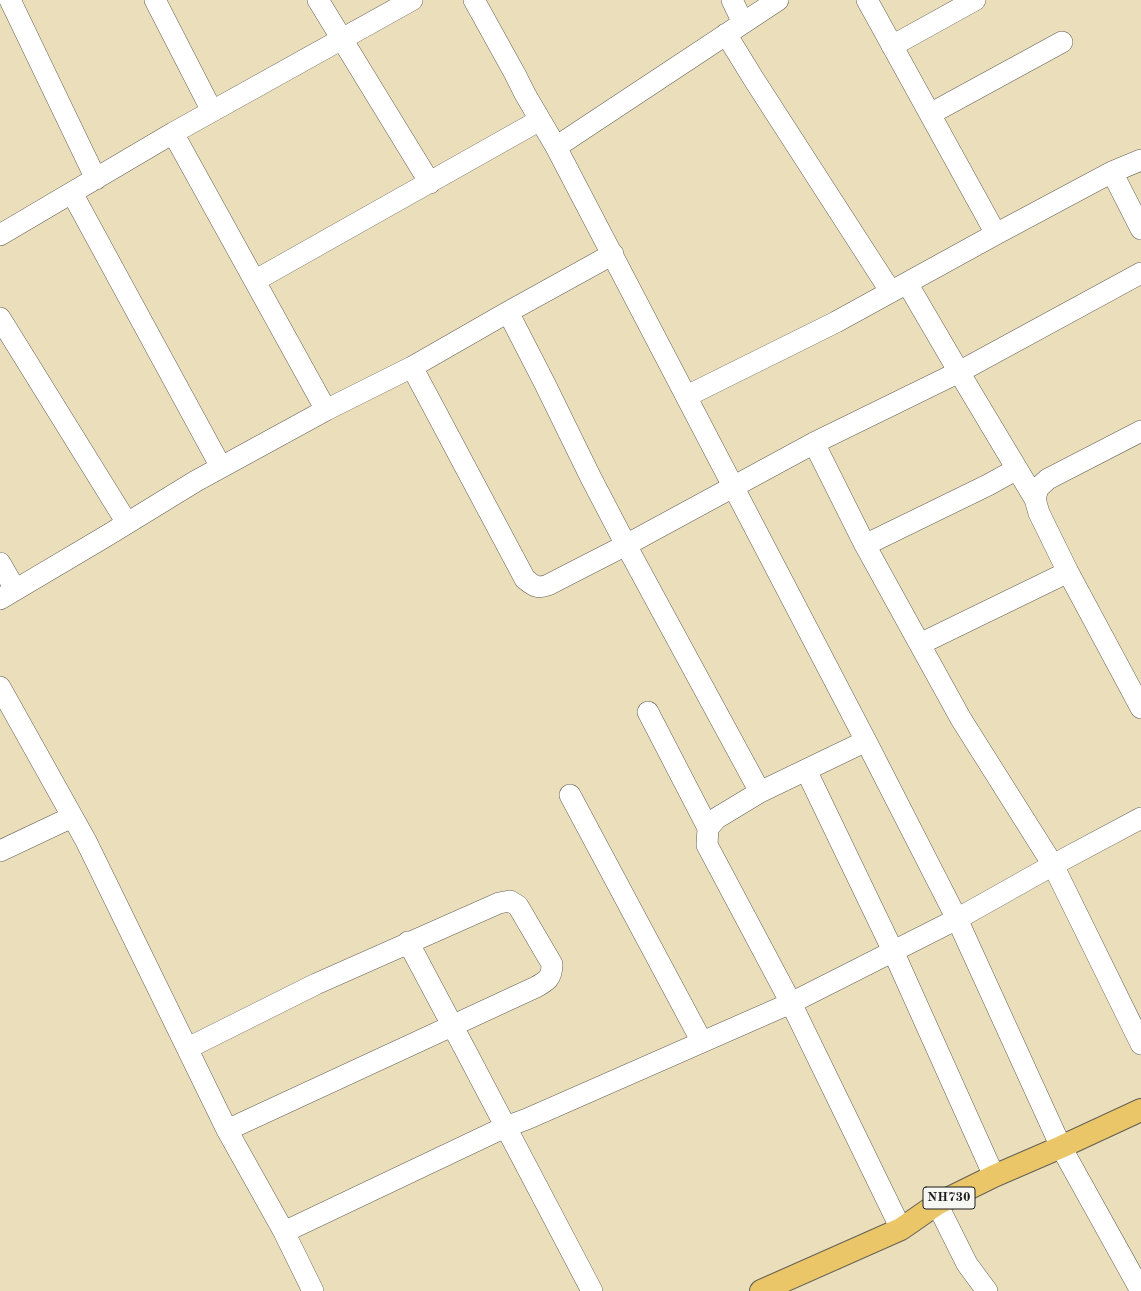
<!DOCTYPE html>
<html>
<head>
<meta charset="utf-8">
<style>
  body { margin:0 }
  canvas { display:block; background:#eadebb }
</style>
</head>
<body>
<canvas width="1141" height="1291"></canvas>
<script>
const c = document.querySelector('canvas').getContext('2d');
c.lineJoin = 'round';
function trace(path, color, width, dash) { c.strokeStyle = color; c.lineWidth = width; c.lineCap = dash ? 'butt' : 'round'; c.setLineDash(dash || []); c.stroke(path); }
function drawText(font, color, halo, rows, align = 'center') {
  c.font = font + ' "Old Standard TT",serif'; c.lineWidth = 4; c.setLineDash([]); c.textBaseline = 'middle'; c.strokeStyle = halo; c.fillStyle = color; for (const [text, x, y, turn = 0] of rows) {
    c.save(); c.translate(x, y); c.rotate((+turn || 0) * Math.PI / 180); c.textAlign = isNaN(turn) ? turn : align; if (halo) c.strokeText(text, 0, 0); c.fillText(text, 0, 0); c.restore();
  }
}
const street = new Path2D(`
  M10 0 96 179
  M155 0 212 111
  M318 0 430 183
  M474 0 515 74 525 94 556 147 866 741 957 919 1061 1147 1141 1291
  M732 0 743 23
  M867 0 996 234
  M726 34 753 78 891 292
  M892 46 975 0
  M930 114 1062 42
  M173 133 326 410
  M556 147 778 0
  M1112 172 1141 229
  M72 193 221 467
  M0 235 173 133 412 0
  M256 280 540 120
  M907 283 959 372 1035 499
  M508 312 545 384 591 478 626 545 760 792
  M0 318 127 523
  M412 367 525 579C534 586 537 589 548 585L626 545 814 443 959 372 1141 273
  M687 396 836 322 996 234 1112 172 1141 160
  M1141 431 1048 479 1038 488 1035 499 1039 513 1068 572 1141 708
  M814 443 865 545 961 719 1053 865 1141 1044
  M865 545 988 485 1017 469
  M0 563 15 589
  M0 599 108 535 196 481 326 410 412 367 508 312 613 254
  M920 644 1068 572
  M0 687 86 841 227 1130 284 1232 313 1291
  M648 712 708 828
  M866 741 760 792 717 818 708 828 707 845 791 1003 901 1229
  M806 770 893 951 994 1176
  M570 795 702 1042
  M0 851 72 817
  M408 942C470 1058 531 1175 592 1291
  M188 1048 316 984 499 903 510 901 518 906 552 964C552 978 547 981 536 987L227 1130
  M937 1204 967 1264 987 1291
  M284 1232 505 1127 527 1119 791 1003 957 919 1053 865 1141 818`);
const highway = new Path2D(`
  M761 1291 901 1229 937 1204 994 1176 1061 1147 1141 1110`);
trace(street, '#646054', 22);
trace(highway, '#646054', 24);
trace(street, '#fff', 21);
trace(highway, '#eac669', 22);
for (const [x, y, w] of [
  [949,1198,52]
]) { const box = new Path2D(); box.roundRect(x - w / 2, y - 11, w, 22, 3); c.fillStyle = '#f6f6f2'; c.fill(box); trace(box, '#1c1c1c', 1); }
drawText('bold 13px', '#1c1c1c', null, [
  ["NH730",949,1198]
]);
</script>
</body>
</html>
